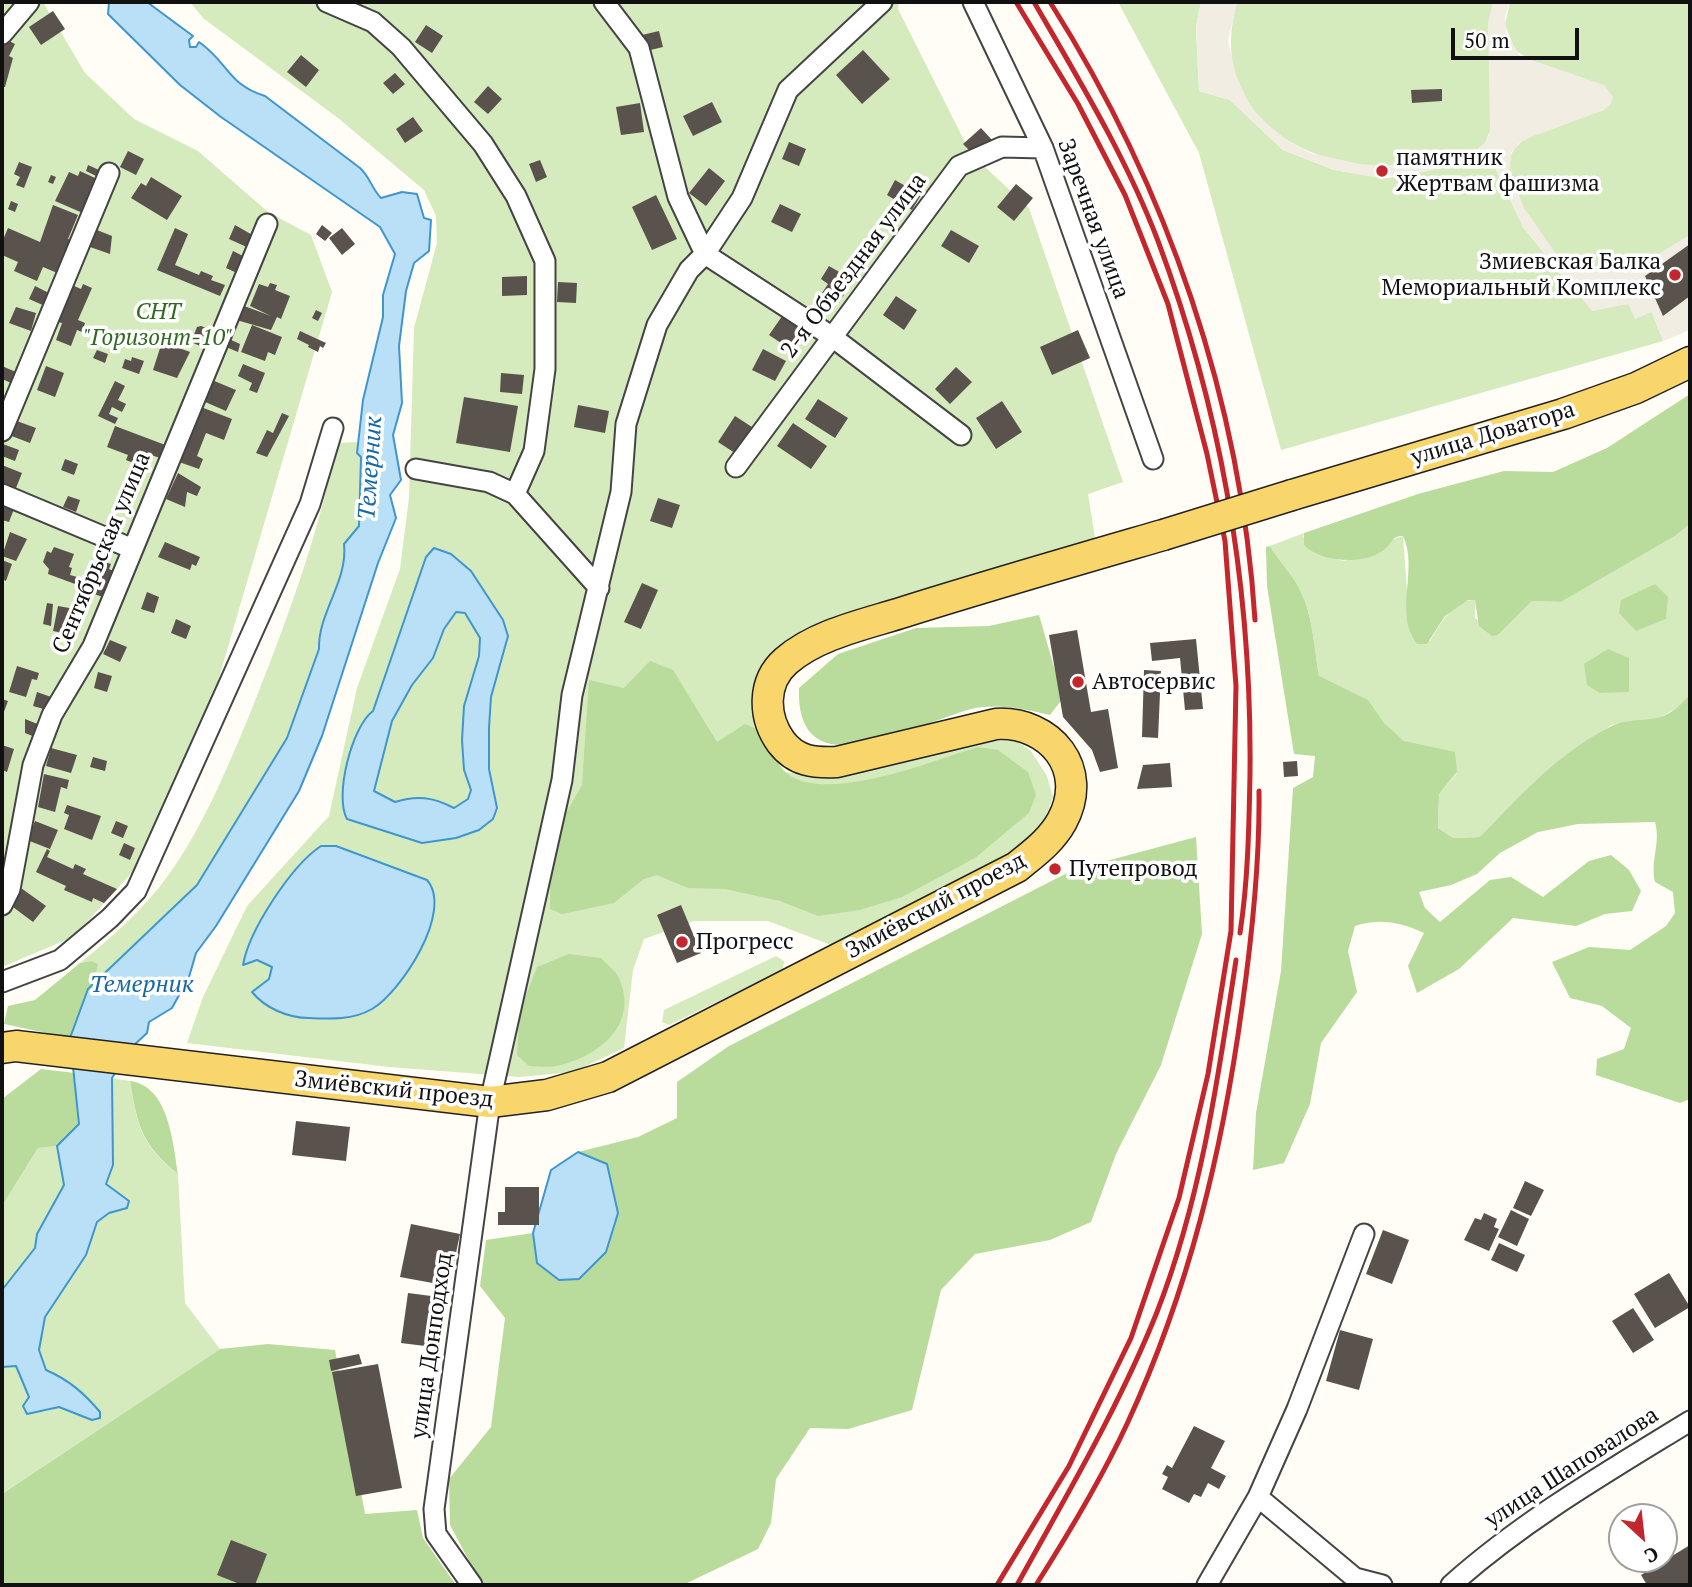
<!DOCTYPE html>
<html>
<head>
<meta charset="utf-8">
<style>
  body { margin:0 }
  #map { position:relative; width:1692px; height:1587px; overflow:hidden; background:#fffdf5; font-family:"PT Serif",serif }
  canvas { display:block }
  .frame { position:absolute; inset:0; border:4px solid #111; pointer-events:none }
  .north { position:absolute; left:1608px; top:1503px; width:70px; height:70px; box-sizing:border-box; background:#fff; border:2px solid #a0a0a0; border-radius:50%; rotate:153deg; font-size:19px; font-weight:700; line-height:28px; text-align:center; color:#111 }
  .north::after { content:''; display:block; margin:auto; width:24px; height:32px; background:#c4262e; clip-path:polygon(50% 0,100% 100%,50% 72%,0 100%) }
  .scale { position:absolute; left:1451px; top:28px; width:128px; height:32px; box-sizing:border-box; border:4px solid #111; border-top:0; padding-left:9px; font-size:21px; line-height:24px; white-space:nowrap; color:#111; -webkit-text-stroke:5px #fff; paint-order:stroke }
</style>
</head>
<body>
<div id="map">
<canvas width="1692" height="1587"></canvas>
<div class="frame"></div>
<div class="north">С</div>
<div class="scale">50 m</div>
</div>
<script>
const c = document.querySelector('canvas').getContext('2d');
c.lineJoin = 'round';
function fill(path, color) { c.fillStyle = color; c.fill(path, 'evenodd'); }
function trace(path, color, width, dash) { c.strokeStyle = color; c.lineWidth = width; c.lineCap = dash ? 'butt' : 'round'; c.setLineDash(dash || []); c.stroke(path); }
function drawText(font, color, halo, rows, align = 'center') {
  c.font = font + ' "PT Serif",serif'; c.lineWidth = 7; c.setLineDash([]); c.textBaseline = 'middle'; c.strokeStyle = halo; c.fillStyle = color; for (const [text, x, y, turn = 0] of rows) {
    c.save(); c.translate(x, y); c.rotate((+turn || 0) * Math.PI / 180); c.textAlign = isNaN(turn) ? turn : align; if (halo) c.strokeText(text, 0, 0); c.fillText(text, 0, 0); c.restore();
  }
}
fill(new Path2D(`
  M2 2H43L85 73 134 119 198 151 268 212 311 235 332 292 208 715 138 866 73 937 2 967Z
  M190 2H899L898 9 971 154 1029 208 1123 482 1088 494 1096 544 777 650 752 689C760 718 766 748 785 772L816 776 983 741H1016L1031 751 1047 776 1053 797 1043 826 992 867 858 938 831 945 768 921H694L644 939 633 970 624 1048 573 1072 519 1077 389 1067 187 1043 203 997 247 906 329 816 357 688 400 569 409 498 414 328 437 243 436 216 424 190 338 118 203 18Z
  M1118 2H1201L1196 27 1199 91 1230 100 1283 150 1334 170 1388 178 1483 158 1492 161 1523 227 1570 285 1652 312 1663 341 1281 450 1199 153Z
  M1237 2H1493L1490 131 1485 143 1478 149C1448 155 1415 167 1384 166 1289 165 1208 104 1237 2Z
  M1510 2H1690V235C1639 268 1627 281 1564 265 1546 242 1486 172 1519 144 1533 131 1583 117 1604 110L1515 50 1505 25Z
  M359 442 362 481 359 526 344 544C348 582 318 612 319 649L287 738 197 885 88 989 96 973 91 961 80 963C111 938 143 910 167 877 201 831 227 769 249 716 285 626 318 538 337 443Z
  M1690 524V694L1680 707 1654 720 1611 725 1480 837 1453 838 1438 828 1439 794 1457 773 1404 741 1319 676C1314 648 1313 611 1298 586 1290 572 1278 560 1270 546L1304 533 1303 537 1321 554 1343 561 1386 548 1392 540 1403 536 1410 632 1414 640 1430 641C1440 625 1453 599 1475 600V618L1498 635 1532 601 1561 602 1675 536Z
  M776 956 784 961 783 970 669 1025 662 1022 664 1010Z
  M111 1078 130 1081C138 1127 140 1144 178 1174L185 1303 220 1349 2 1494V1367L16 1366 29 1397 43 1412 59 1407 91 1420C83 1389 75 1383 46 1370L39 1350 45 1317 86 1255 97 1222 129 1201 106 1184 113 1165Z
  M57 1146 64 1185 37 1234 35 1248 2 1290V1206L38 1148Z`), '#d5ebbd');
fill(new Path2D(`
  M1690 394V524L1675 536 1561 602 1532 601 1498 635 1492 636 1479 626 1475 600H1468L1445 616 1427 644H1417C1393 615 1419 568 1403 536 1392 536 1393 542 1386 548 1367 566 1321 563 1304 545V533L1418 494 1504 471 1553 472 1607 448Z
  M1270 546C1278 560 1290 572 1298 586 1313 612 1314 648 1319 676L1368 700 1384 723 1404 741 1455 752 1457 772 1439 794 1438 828 1453 838 1480 837C1519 797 1557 754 1608 728 1639 711 1659 733 1690 694V1099L1680 1103 1596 1075 1597 1059 1624 1049 1631 1028 1602 1006 1570 998 1552 962 1589 947 1630 950 1666 926 1675 913 1673 892 1655 882C1650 861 1661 843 1655 822L1578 824 1538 832 1500 853 1477 874 1451 885 1419 892 1425 908 1440 922 1490 880 1511 877 1543 897 1589 861 1611 855 1629 870 1641 891 1632 911 1605 914 1576 926 1513 918 1459 969 1417 993 1408 966 1424 933C1400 922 1380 918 1355 926L1348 951 1357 992 1321 1043 1310 1104 1284 1163 1253 1170 1256 1113 1281 971 1293 788 1313 777 1315 756 1294 754 1267 586 1266 547Z
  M1655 584 1668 597 1666 619 1636 631 1619 613 1621 600Z
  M1039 615 1063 698 1050 715C1025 709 997 703 971 709 917 723 795 794 799 688L838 654 916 628 989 626Z
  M1608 649 1629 658V692L1600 693 1587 685 1584 664Z
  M650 661 673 670 717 742 745 724 764 732C770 746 774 761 784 771 822 807 934 760 978 747L998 750 1028 772 1036 795 1029 813 975 858 902 897 860 910 818 916 780 901 725 889 688 888 657 875 644 879 614 903 562 914 550 909V874L562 820 582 785 589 680 624 688Z
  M1196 837 1202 934 1161 1065 1116 1154 1091 1222 1050 1240 975 1254 941 1290 912 1410 848 1429 810 1428 776 1479 771 1523 758 1549 683 1585H482L450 1525 449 1479 491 1427 505 1318 480 1286 486 1240 533 1233 537 1263 618 1213 607 1164 578 1152 638 1137 677 1118V1082L729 1046 1073 870Z
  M569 954 601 958C606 964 616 971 619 978 640 1025 597 1058 556 1066 548 1068 537 1066 529 1066L517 1055 519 1014 537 967Z
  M91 961 98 964 96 973 70 1038 4 1024 8 1006 35 1000 80 963Z
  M41 1069 75 1073 79 1125 57 1146 38 1148 2 1206V1099Z
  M130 1081C169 1086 173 1143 178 1174 141 1144 138 1127 130 1081Z
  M268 1344 335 1350 365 1514 417 1510 423 1538 456 1585H2V1494L220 1349Z`), '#b9dc9c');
fill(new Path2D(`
  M1201 2H1237L1228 41 1236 75 1250 106 1266 123 1289 142 1310 153 1360 164 1386 166 1478 149 1485 143 1490 131 1488 23 1493 2H1510L1505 16 1506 33 1520 56 1604 85 1613 97 1611 104 1604 110 1531 137 1519 143 1511 153 1510 172 1524 208 1564 265 1593 272 1630 271 1690 235V244L1645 276 1663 316 1690 296V330L1663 341 1652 312 1635 319 1628 304 1592 311 1523 227 1492 161 1483 158 1419 173 1373 177 1334 170 1283 150 1230 100 1199 91 1196 27Z`), '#f1ede2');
const water = new Path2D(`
  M109 2H147L193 36 189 40 190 47H196L199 42C228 62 228 85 265 96L360 168C370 177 372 189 381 198L402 192 417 194 424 218 431 220 429 251 414 263 406 291 399 346 402 403 393 435 401 480 390 495 396 518 378 563 322 736 299 791 216 926 196 953 189 977 172 1008 149 1022 147 1033 131 1048 112 1078 113 1165 106 1184 129 1201 127 1208 109 1213 97 1222 86 1255 45 1317 39 1350 46 1370C69 1380 84 1393 100 1412V1418L92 1420 59 1407 27 1414 23 1406 29 1397 16 1366 2 1367V1290L35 1248 37 1234 64 1185 57 1146 79 1124 70 1038 88 989 197 885 287 738 319 649C318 612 348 582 344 544L359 526 361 457 357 453 363 400 383 317V295L395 254 380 227 221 117 180 85 108 14Z
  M434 548 451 554 471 571 503 620 508 636 491 697 489 728V769L497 808 493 819 479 830 456 838 422 843 347 819C334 796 352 726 373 711L426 557ZM456 612 465 613 480 638 479 656 464 706 462 740 464 770 471 790 468 799 454 808C433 797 417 795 395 802L374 791 392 721 412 685 433 658 444 629Z
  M321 846H336L427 880C454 911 401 992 372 1009 353 1020 331 1019 309 1018 288 1018 265 1008 252 992L269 979 272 967 257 960 243 965C249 930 292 865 321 846Z
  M578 1152 607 1164 618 1213 606 1252 579 1279 559 1280 537 1263 533 1233 551 1170Z`);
fill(water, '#b9e0f7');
trace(water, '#3f96cf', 2);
fill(new Path2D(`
  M53 11 65 29 41 45 29 27Z
  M426 25 443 36 432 53 415 42Z
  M659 31 663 47 646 51 642 35Z
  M5 39 15 44 9 56 13 58 5 87H2V43Z
  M863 50 890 79 862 104 836 75Z
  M301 55 319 70 306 87 287 72Z
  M395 73 405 84 393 94 383 83Z
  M488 86 502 99 488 114 474 102Z
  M1442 89V101L1412 103 1411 90Z
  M712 102 722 122 693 136 683 116Z
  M640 103 644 132 621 135 616 107Z
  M413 117 423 131 405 143 396 129Z
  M981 128 993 141 976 157 963 144Z
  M789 142 806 149 799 166 782 159Z
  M128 151 144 159 136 175 120 167Z
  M540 160 547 177 536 182 529 164Z
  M19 162 32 167 24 188 16 185 20 177 14 174Z
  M88 165 99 170 96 176 86 171Z
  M709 168 725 181 706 206 689 193Z
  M80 171 95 178 89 192 94 194 85 214 55 201 69 172 78 176Z
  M51 175 56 177 53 184 48 182Z
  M151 177 182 196 167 220 131 198 141 183 146 186Z
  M895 180 921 195 912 210 887 195Z
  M1016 184 1033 198 1014 221 997 207Z
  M656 195 677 239 652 250 632 207Z
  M11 201 18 204 15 212 8 209Z
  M780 204 801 214 792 232 771 222Z
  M53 205 78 215 68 239 75 242 62 275 43 267 37 281 14 271 18 262 2 255V242L8 228 40 242Z
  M235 225 256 237 251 249 229 239Z
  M322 225 332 233 325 241 316 234Z
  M175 228 188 234 175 265 199 275 201 271 213 276 211 280 225 285 220 296 157 270Z
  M342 228 355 244 342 255 329 238Z
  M97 230 112 236 110 254 90 247Z
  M951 230 979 246 969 263 941 246Z
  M1690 244V296L1663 316 1645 276Z
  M233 251 247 258 239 274 226 268Z
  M829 266 853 280 839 303 822 293 828 284 821 279Z
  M527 276V295L502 296V277Z
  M558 282 577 283 576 303 557 302Z
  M270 283 277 285 275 290 290 296 281 319 277 317 271 330 233 319 239 304 271 316 250 306 259 284 268 287Z
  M83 284 92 288 78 320 85 323 82 332 77 330 71 346 56 340 62 323 58 322 72 285 81 289Z
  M35 286 51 294 45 306 29 299Z
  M896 296 917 310 904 330 883 315Z
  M16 307 36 313 31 331 9 323Z
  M316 310 322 313 318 321 312 318Z
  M785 312 809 327 793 351 769 335Z
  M252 325 282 337 275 355 268 352 265 361 241 352Z
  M201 326 214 331 207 349 191 342 197 327Z
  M1078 330 1090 358 1052 375 1040 347Z
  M300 331 326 343 323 348 320 346 318 352 308 347 309 345 297 339Z
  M229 339 240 344 238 352 226 347Z
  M162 342 190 352 177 378 153 370Z
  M763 349 786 361 775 381 752 370Z
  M97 350 108 354 105 363 93 358Z
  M132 357 144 361 139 374 122 368 125 359 131 361Z
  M243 364 265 373 257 393 249 390 252 383 238 376Z
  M2 366 16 372 11 383 2 379Z
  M46 366 64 373 55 397 37 390Z
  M956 367 972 382 950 404 935 389Z
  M501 373 524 375 522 394 500 392Z
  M212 380 236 390 226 411 203 401Z
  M115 381 125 386 118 400 126 404 122 412 112 407 109 414 118 418 115 424 98 416Z
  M464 397 518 406 510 452 456 443Z
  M818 399 848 418 835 438 805 419Z
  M1002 401 1022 432 996 449 976 418Z
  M578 405 609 411 605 433 574 427Z
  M201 407 232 419 224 440 206 433 197 456 203 459 199 469 179 462Z
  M282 413 289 416 267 457 256 453 267 430 273 433Z
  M735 416 755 429 738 455 718 442Z
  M14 420 36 428 30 443 9 435Z
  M793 423 827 446 811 469 777 446Z
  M115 426 168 446 163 459 148 454 143 467 126 460 128 455 107 447Z
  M3 444 19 450 15 461 2 456Z
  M65 459 78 464 74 475 61 470Z
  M2 465 22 473 14 493 2 489Z
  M178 473 201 487 197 496 187 492 185 507 166 499Z
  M68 496 80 500 76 512 63 507Z
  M658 498 680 505 672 528 650 521Z
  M2 505 14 509 9 522 2 520Z
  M10 532 27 539 16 561 2 556Z
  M165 542 200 557 196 566 192 564 190 570 158 557Z
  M54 547 74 554 69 567 72 568 70 575 77 577 75 584 48 574 49 569 43 562 47 551 51 553Z
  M2 560 12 564 6 581 2 579Z
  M102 561 111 564 109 569 116 572 106 598 82 590 92 563 100 566Z
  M642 583 658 590 641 629 624 622Z
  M147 592 159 597 154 613 141 609Z
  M47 603 53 604 51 626 43 624Z
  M58 606 75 609 72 623H78L75 635H71L70 639 62 638 63 633 53 631Z
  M176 619 191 626 186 639 171 633Z
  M1077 630 1091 712 1108 709 1118 768 1100 772 1092 750 1063 717 1049 635Z
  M1196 639 1203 709 1185 710 1180 658 1152 661 1150 643Z
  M110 640 127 647 120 662 103 654Z
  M17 666 39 673 37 680 32 679 26 697 9 692Z
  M1144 670 1161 671 1158 738 1142 737Z
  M98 672 112 676 107 692 94 688Z
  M37 692 51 697 47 710 33 706Z
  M2 699 8 701 2 717Z
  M25 719 40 725 35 737 25 733Z
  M2 745 14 749 7 772 2 770Z
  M51 748 77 755 71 773 46 766Z
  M93 757 107 761 105 771 90 767Z
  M1297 761 1298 776 1284 777 1283 762Z
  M1170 763 1172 787 1137 789 1143 765Z
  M44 774 69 780 67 789 61 787 55 812 38 807Z
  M67 805 101 816 92 840 64 829 69 815 64 813Z
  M35 821 58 830 50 849 27 840Z
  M116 821 128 826 123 838 111 833Z
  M124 843 135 848 130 860 119 855Z
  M47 849 50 851 47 857 73 869 75 864 86 869 83 874 117 889 104 903 93 898 92 902 64 890 66 886 36 872Z
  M21 888 46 906 33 922 13 907Z
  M681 905 701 953 677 963 657 915Z
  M296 1121 350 1127 346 1161 292 1155Z
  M1525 1181 1544 1190 1531 1216 1513 1208Z
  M505 1187H539V1225H498V1212H505Z
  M1511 1210 1529 1219 1517 1246 1498 1237Z
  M1484 1213 1497 1219 1494 1227 1499 1229 1489 1251 1464 1240 1475 1218 1481 1220Z
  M411 1224 460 1234 449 1286 400 1277Z
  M1383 1230 1409 1240 1392 1284 1366 1274Z
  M1499 1243 1525 1255 1517 1272 1491 1260Z
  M1669 1273 1690 1307 1655 1328 1634 1294Z
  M408 1293 439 1297 433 1347 401 1343Z
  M1633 1308 1654 1340 1633 1353 1612 1321Z
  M1340 1330 1373 1339 1359 1390 1326 1381Z
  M359 1354 362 1364 331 1371 329 1360Z
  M378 1364 402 1488 356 1496 332 1372Z
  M1194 1426 1225 1441 1211 1468 1226 1476 1219 1489 1208 1483 1201 1497 1194 1494 1189 1503 1162 1489 1168 1477 1162 1474 1167 1465 1172 1468Z
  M231 1540 267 1554 255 1585H242L217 1575Z
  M1690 1545V1585H1647L1641 1575Z`), '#5a524d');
const street = new Path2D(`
  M327 2 373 22 401 47 483 144 516 196 545 261V369L534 451 515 494
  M604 2 639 48 678 197 705 254 831 336 961 435
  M973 2 1043 148 1153 459
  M2 34 29 2
  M2 431 109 173
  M736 467 959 166 1002 147 1043 148
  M416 469 489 482 515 494 599 588
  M2 494 133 549
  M2 905 10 889 33 765 52 715 93 646 267 224
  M2 982 60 960 110 918 136 891 310 504 333 428
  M1258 1497 1355 1578 1382 1585
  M472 1585 436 1534 434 1509 490 1102 562 780 572 695 621 492 626 424 657 325 689 270 705 254 742 198 788 90 882 2
  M1207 1585 1258 1497 1297 1409 1364 1234
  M1451 1585C1524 1520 1607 1472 1690 1421`);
const primary = new Path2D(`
  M1292 495 1563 414 1636 388 1690 362
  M2 1048 16 1046 490 1102 547 1095 608 1077 1017 867C1034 853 1051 841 1062 821 1090 769 1050 721 996 724L837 762C815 763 796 762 781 742 763 717 762 682 786 661 817 634 866 624 904 612 990 585 1077 560 1163 535`);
trace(street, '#444', 23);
trace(primary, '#222', 33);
trace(street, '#fff', 19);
trace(primary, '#f9d66b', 30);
trace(new Path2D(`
  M1034 2C1079 80 1126 157 1158 241 1222 412 1252 592 1250 774 1249 827 1248 881 1240 933
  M1050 2C1167 187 1241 400 1255 620
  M997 1585 1069 1466 1131 1338 1179 1198 1208 1074 1231 931 1236 686 1225 541 1207 454 1168 304 1125 195 1078 104 1016 2
  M1017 1585C1066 1496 1119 1407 1157 1312 1201 1199 1218 1079 1236 960
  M1036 1585C1069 1533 1101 1480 1127 1424 1189 1290 1222 1153 1242 1007 1252 936 1260 863 1259 791`), '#c4262e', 5);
const primaryBridge = new Path2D(`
  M1163 535 1292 495`);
trace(primaryBridge, '#222', 33, []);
trace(primaryBridge, '#f9d66b', 30);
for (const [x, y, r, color] of [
  [1382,171,7,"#c4262e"],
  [1675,275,7,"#c4262e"],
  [1078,682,7,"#c4262e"],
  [1055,869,7,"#c4262e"],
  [682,942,7,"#c4262e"]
]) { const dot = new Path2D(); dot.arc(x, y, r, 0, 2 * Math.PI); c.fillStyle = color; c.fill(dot); trace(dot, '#fff', 2.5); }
drawText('23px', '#111', '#fff', [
  ["памятник",1396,158],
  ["Жертвам фашизма",1396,184],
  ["Змиевская Балка",1661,262,"right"],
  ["Мемориальный Комплекс",1661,288,"right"],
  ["Автосервис",1092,682],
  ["Путепровод",1069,869],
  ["Прогресс",696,942]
], 'left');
drawText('23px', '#111', '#fff', [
  ["Заречная улица",1093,219,70],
  ["2-я Объездная улица",854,266,-53],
  ["улица Доватора",1493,434,-17],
  ["Сентябрьская улица",102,553,-67],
  ["Змиёвский проезд",936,906,-28],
  ["Змиёвский проезд",394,1090,6],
  ["улица Донподход",432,1346,-82],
  ["улица Шаповалова",1572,1468,-33]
]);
drawText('italic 23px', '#2f6b1f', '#fff', [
  ["СНТ",158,312],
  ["\"Горизонт-10\"",158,338]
]);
drawText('italic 24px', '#1768a6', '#fff', [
  ["Темерник",371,468,-86],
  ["Темерник",142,985]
]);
</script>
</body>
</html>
